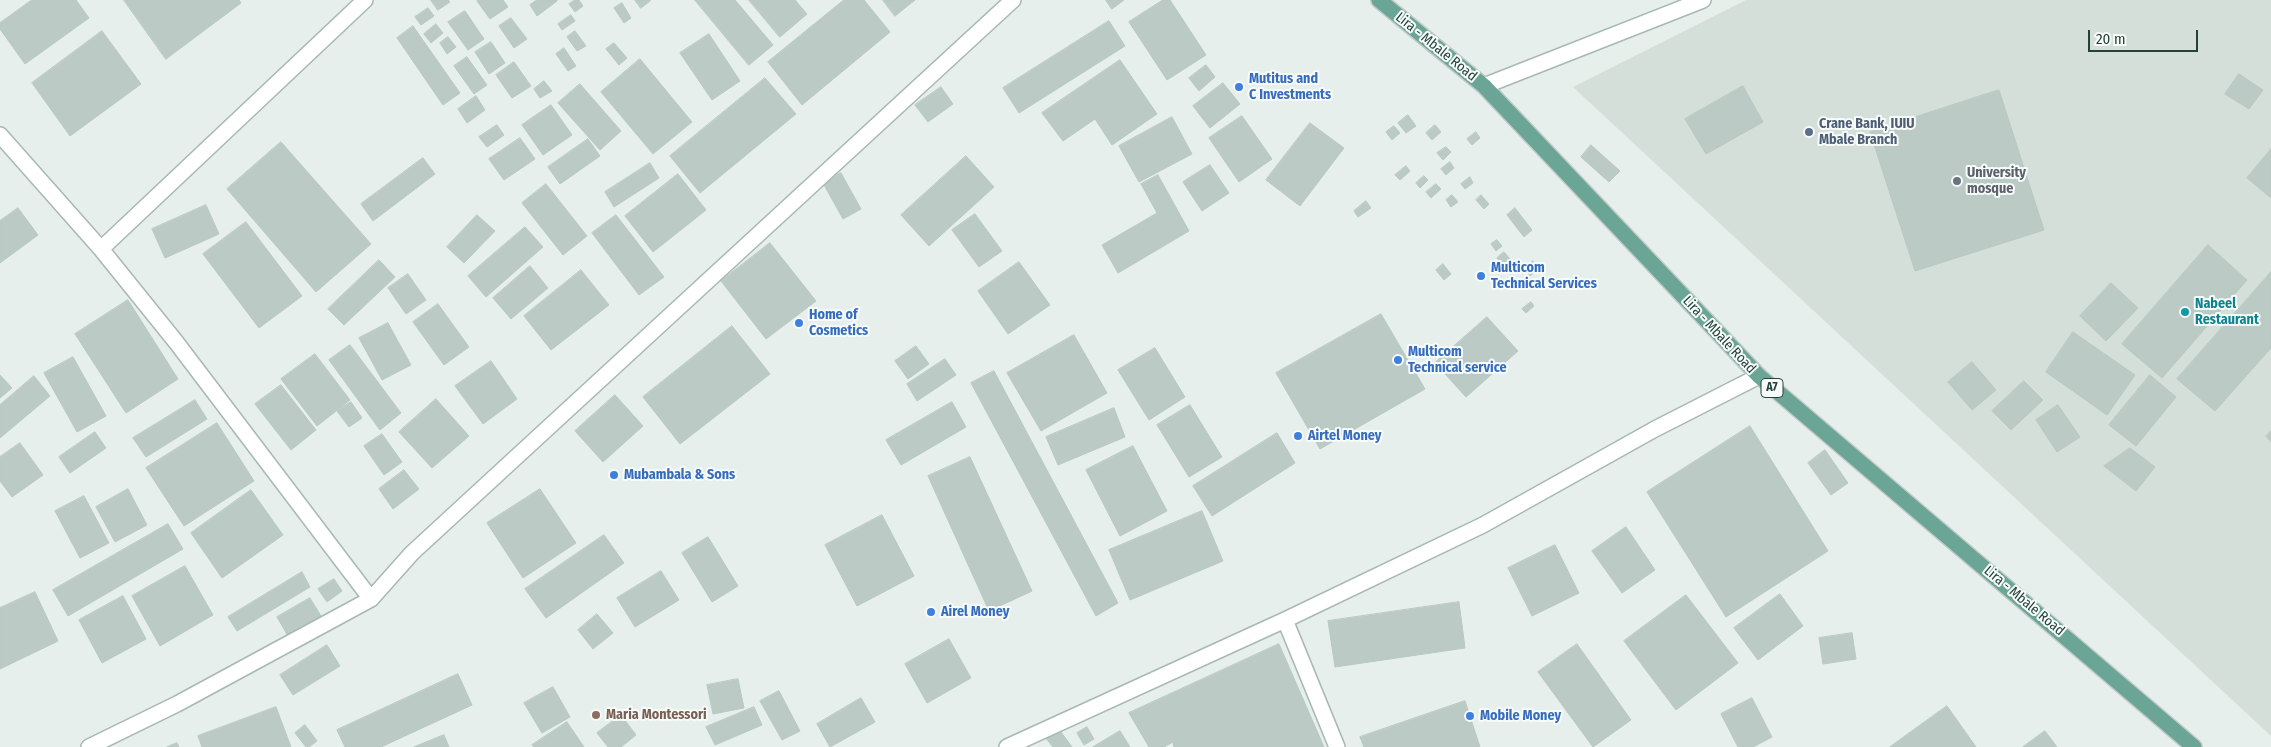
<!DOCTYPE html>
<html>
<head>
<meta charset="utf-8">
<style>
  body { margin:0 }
  #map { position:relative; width:2271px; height:747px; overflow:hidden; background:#e6efeb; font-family:"Fira Sans Condensed",sans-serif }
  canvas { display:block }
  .scale { position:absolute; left:2088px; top:30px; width:110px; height:22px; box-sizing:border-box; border:2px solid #24423a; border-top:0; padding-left:6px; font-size:15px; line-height:18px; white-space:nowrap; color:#24423a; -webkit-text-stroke:4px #f7fbf9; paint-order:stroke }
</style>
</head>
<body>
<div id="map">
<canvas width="2271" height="747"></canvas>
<div class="scale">20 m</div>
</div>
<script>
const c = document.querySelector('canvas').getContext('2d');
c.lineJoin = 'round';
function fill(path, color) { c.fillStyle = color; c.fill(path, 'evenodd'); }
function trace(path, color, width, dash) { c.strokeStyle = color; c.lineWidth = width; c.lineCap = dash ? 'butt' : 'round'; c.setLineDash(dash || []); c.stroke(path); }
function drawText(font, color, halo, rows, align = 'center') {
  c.font = font + ' "Fira Sans Condensed",sans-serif'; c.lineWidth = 4; c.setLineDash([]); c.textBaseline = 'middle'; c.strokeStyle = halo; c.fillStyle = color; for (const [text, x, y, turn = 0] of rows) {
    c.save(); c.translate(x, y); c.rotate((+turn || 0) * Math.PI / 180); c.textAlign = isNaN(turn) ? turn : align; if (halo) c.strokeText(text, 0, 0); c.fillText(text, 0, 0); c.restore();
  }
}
fill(new Path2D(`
  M1746 0H2271V736L1573 87Z`), '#d4dfda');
const building = new Path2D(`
  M32 0H76L89 18 25 64 0 29V23Z
  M124 0H239L241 3 166 59Z
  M431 0H448L450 2 438 10Z
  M479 0H503L508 7 490 19 477 1Z
  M537 0H557V1L537 16 530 5Z
  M575 0H579L583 6 575 12 569 4Z
  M635 0H650V1L641 8Z
  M695 0H735L773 45 749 65Z
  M749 0H795L807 14 780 37Z
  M844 0H864L890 32 802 105 768 62Z
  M883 0H915L895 16Z
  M1106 0H1124L1112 9Z
  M1163 0H1170L1206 55 1167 80 1129 22Z
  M622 3 631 18 624 23 614 8Z
  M428 8 434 16 421 25 415 17Z
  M465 11 484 39 468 50 448 22Z
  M571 15 575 21 562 30 558 24Z
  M511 18 527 39 514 48 499 26Z
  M1109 21 1125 46 1019 113 1003 88Z
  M436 24 443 33 431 43 424 34Z
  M413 26 460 93 443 105 397 38Z
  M102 31 141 84 70 136 32 83Z
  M575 31 586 46 577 51 567 37Z
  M709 34 740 81 712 100 680 53Z
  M448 37 456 47 447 54 440 43Z
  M491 42 505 63 489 74 475 52Z
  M614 43 627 58 619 65 606 49Z
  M564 48 576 66 568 71 556 54Z
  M467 57 487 85 474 94 454 66Z
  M640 59 692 122 653 154 601 92Z
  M1120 60 1157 114 1112 145 1095 119 1063 141 1042 113Z
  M514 62 531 86 512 98 496 75Z
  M1206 65 1215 77 1199 91 1189 78Z
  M2239 74 2263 90 2249 109 2225 94Z
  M765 78 796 114 700 193 670 156Z
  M544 81 552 91 540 98 534 89Z
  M1223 83 1240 104 1210 128 1193 106Z
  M580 84 621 131 600 150 558 103Z
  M1743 86 1763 122 1706 154 1685 119Z
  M941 87 953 104 928 122 915 105Z
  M1999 90 2044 230 1915 271 1870 132Z
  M476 96 485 110 467 123 458 109Z
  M551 105 572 135 543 155 522 125Z
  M1408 115 1416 126 1406 133 1398 123Z
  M1242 116 1272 159 1239 182 1209 138Z
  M1172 117 1192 154 1139 182 1119 146Z
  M1310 123 1344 148 1300 206 1266 180Z
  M497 125 504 135 487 147 479 137Z
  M1435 125 1441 132 1432 140 1426 133Z
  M1394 126 1400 133 1392 140 1386 132Z
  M1476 132 1480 138 1472 145 1467 139Z
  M520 138 535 159 504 180 489 159Z
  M588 139 600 156 560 184 548 167Z
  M281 142 371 244 316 292 227 189Z
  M1591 145 1620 171 1609 182 1581 157Z
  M1446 147 1451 152 1443 160 1437 153Z
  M2271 149V198L2247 178Z
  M966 156 994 187 929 246 901 215Z
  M423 158 435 174 373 221 361 204Z
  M1450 162 1454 168 1446 175 1441 169Z
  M650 163 659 178 614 207 605 192Z
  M1210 165 1229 193 1202 211 1183 182Z
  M1406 166 1410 171 1400 180 1395 175Z
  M841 173 861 209 843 219 823 183Z
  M678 174 706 210 653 252 625 216Z
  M1158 175 1189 231 1118 273 1102 245 1157 213 1141 184Z
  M1424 176 1428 180 1420 188 1416 183Z
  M1470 177 1473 183 1465 189 1461 184Z
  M546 184 587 236 563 255 522 203Z
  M1436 184 1441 189 1431 198 1426 192Z
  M1452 195 1458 202 1451 207 1446 200Z
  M1481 195 1489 204 1484 209 1476 200Z
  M1366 201 1371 208 1358 217 1354 211Z
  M206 205 219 234 165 258 152 229Z
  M18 208 38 235 0 263V221Z
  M1515 208 1532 230 1524 237 1507 215Z
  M975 214 1002 251 979 267 952 230Z
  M477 215 495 231 464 263 447 247Z
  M616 215 664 277 639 295 592 233Z
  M246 222 302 296 259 328 203 254Z
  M525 227 543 247 486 297 468 276Z
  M1497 240 1502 246 1496 251 1491 244Z
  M770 243 816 301 766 339 721 281Z
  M2208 245 2247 280 2162 378 2122 344Z
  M1504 252 1510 259 1502 264 1497 258Z
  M379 260 395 277 344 325 328 309Z
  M1533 261 1538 269 1530 276 1525 268Z
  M1019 262 1050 305 1008 334 978 291Z
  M1443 264 1451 274 1444 280 1436 270Z
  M530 266 548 288 511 319 493 298Z
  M581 270 609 305 551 350 524 316Z
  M2271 272V348L2215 411 2177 379Z
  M408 274 426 300 406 314 388 288Z
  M2111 283 2138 308 2106 341 2080 316Z
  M128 300 178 379 126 413 75 334Z
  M1531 302 1534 306 1526 313 1522 309Z
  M438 304 469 347 444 365 413 322Z
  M1381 314 1425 389 1320 449 1276 373Z
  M1487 317 1518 351 1466 397 1435 363Z
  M388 323 411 365 382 380 359 338Z
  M732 326 770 374 680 444 643 397Z
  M2073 332 2135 375 2107 415 2046 372Z
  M1074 335 1107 393 1041 431 1007 373Z
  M350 345 401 413 380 430 329 360Z
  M916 346 929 364 908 379 895 361Z
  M1155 348 1185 397 1149 420 1118 370Z
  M315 354 350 400 317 426 281 379Z
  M73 357 106 416 77 432 44 373Z
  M945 359 956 375 917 401 907 384Z
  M491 361 517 399 483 424 455 386Z
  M1972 362 1996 390 1972 410 1948 382Z
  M994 371 1118 603 1096 616 971 383Z
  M0 375 12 388 0 398Z
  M2150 375 2176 397 2136 446 2109 425Z
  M34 376 50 396 0 438V405Z
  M2024 381 2043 400 2011 430 1992 411Z
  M281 385 316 430 291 450 255 404Z
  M615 395 643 426 603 462 575 431Z
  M436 399 469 436 432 468 399 432Z
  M195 400 207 419 146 457 133 438Z
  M351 402 362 418 349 427 337 411Z
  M952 402 966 427 901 465 886 440Z
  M1190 405 1222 457 1189 477 1157 425Z
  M2058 405 2080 437 2057 452 2036 420Z
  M1114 408 1125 437 1058 465 1046 437Z
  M217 423 254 481 184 526 146 468Z
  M1750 426 1828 551 1726 617 1647 492Z
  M2271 431V442L2266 436Z
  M95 432 106 448 70 473 59 457Z
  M1277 433 1295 463 1212 516 1193 486Z
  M382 434 402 462 384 475 364 446Z
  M20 443 43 475 12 497 0 481V457Z
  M1133 446 1167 511 1120 536 1086 470Z
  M2130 448 2155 467 2136 491 2104 466Z
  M1825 450 1848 483 1831 495 1808 463Z
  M970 457 1032 591 989 611 928 476Z
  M404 470 419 489 393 509 379 489Z
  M128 489 147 525 115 542 96 507Z
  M540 489 576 543 523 578 487 523Z
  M251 490 283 535 222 578 191 533Z
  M84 496 109 543 80 558 55 511Z
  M1202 511 1223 561 1130 600 1109 550Z
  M882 515 914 576 857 606 825 545Z
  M168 524 183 549 68 616 53 590Z
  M1626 527 1655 570 1622 593 1592 551Z
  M604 535 624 563 546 618 525 589Z
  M708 537 738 586 712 602 682 553Z
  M1555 545 1579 593 1532 616 1508 568Z
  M185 566 213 615 160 646 132 596Z
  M661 571 679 600 635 627 617 598Z
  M302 572 310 587 237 631 228 617Z
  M334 579 342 591 327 602 318 589Z
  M35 592 58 641 0 669V608Z
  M1780 594 1803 626 1758 660 1734 628Z
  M1686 595 1738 663 1676 710 1624 641Z
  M123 596 146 639 102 663 79 620Z
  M310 598 321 616 288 636 277 617Z
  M1459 602 1465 648 1335 667 1328 621Z
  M597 614 613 633 593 649 578 630Z
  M1852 633 1856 659 1823 664 1819 638Z
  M949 639 971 678 927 703 905 664Z
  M1279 644 1324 747H1174L1173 742 1164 747H1149L1129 713Z
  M1577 644 1631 720 1593 747 1538 672Z
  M327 645 340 666 293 695 280 675Z
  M458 674 472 705 381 747H345L337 730Z
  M738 679 744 708 713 714 707 685Z
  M553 687 570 717 542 733 524 703Z
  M779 691 800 731 782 740 760 701Z
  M861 698 875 722 830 747 817 724Z
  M1752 698 1772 737 1753 747H1738L1721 714Z
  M1465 701 1480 747H1364L1360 737Z
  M1947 706 1976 747H1890Z
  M276 707 291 747H202L198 736Z
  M754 707 762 725 715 745 706 727Z
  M621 715 636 735 621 747H608L597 733Z
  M567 722 584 747H534L532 745Z
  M305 725 317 741 309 747H306L295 733Z
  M1087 727 1094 739 1084 745 1077 733Z
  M1058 728 1072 747H1053L1045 737Z
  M1120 731 1130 747H1093Z
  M2045 731 2057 747H2023Z
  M444 735 449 747H414Z
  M177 743 179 747H167Z`);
fill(building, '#bbcac4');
trace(building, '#b8c9c2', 1);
const minor = new Path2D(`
  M1484 86 1703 0
  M0 135 101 249 176 342 371 599
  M101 249 365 0
  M1285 620 1337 747
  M89 747 177 704 371 599 412 553 1013 0
  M1007 747 1285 620 1483 525 1655 429 1759 376`);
const major = new Path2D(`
  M1379 0 1484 86 1759 376 2194 747`);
trace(minor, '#a8b8b2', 18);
trace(major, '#c2cac8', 18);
trace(minor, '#fff', 15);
trace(major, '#6aa596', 15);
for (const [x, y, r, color] of [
  [1239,87,5,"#3f7fe0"],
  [1809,132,5,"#5c6f8a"],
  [1957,181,5,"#6b7280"],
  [1481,276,5,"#3f7fe0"],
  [2185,312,5,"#0f9aa8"],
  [799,323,5,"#3f7fe0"],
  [1398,360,5,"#3f7fe0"],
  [1298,436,5,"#3f7fe0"],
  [614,475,5,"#3f7fe0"],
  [931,612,5,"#3f7fe0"],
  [596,715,5,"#8d6e63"],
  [1470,716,5,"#3f7fe0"]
]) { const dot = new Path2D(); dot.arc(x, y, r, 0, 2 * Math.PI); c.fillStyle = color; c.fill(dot); trace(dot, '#f7fbf9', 2); }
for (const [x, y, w] of [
  [1772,388,22]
]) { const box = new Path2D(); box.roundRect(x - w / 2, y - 9.5, w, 19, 4); c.fillStyle = '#f7fbf9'; c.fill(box); trace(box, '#24423a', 1); }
drawText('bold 12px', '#24423a', null, [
  ["A7",1772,388]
]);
drawText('14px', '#24423a', '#f7fbf9', [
  ["Lira - Mbale Road",1436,47,39],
  ["Lira - Mbale Road",1719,335,47],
  ["Lira - Mbale Road",2024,601,40]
]);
drawText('bold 14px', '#366cbe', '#f7fbf9', [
  ["Mutitus and",1249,79],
  ["C Investments",1249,95],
  ["Multicom",1491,268],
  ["Technical Services",1491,284],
  ["Home of",809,315],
  ["Cosmetics",809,331],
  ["Multicom",1408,352],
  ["Technical service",1408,368],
  ["Airtel Money",1308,436],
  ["Mubambala & Sons",624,475],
  ["Airel Money",941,612],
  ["Mobile Money",1480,716]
], 'left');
drawText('bold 14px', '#4e5e75', '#f7fbf9', [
  ["Crane Bank, IUIU",1819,124],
  ["Mbale Branch",1819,140]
], 'left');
drawText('bold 14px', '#5b616d', '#f7fbf9', [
  ["University",1967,173],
  ["mosque",1967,189]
], 'left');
drawText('bold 14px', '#0d838f', '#f7fbf9', [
  ["Nabeel",2195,304],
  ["Restaurant",2195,320]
], 'left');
drawText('bold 14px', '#785e54', '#f7fbf9', [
  ["Maria Montessori",606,715]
], 'left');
</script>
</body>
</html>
